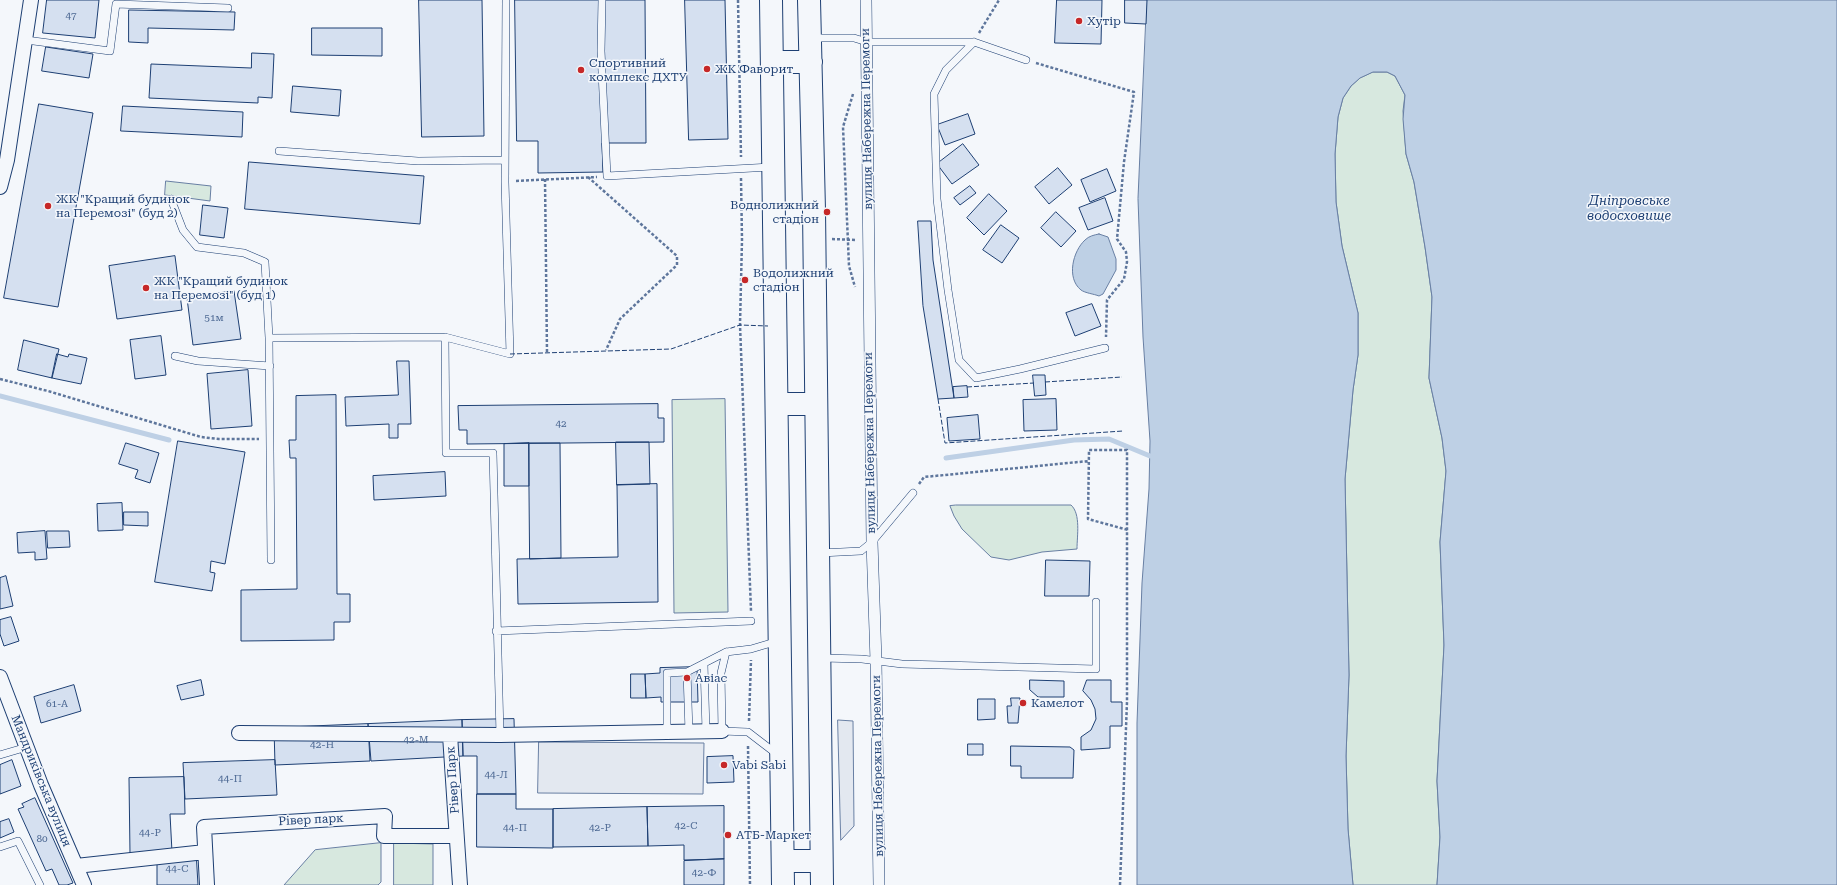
<!DOCTYPE html>
<html>
<head>
<meta charset="utf-8">
<style>
  body { margin:0 }
  canvas { display:block; background:#f4f7fb }
</style>
</head>
<body>
<canvas width="1837" height="885"></canvas>
<script>
const c = document.querySelector('canvas').getContext('2d');
c.lineJoin = 'round';
function fill(path, color) { c.fillStyle = color; c.fill(path, 'evenodd'); }
function trace(path, color, width, dash) { c.strokeStyle = color; c.lineWidth = width; c.lineCap = dash ? 'butt' : 'round'; c.setLineDash(dash || []); c.stroke(path); }
function drawText(font, color, halo, rows, align = 'center') {
  c.font = font + ' "Roboto Serif",serif'; c.lineWidth = 3; c.setLineDash([]); c.textBaseline = 'middle'; c.strokeStyle = halo; c.fillStyle = color; for (const [text, x, y, turn = 0] of rows) {
    c.save(); c.translate(x, y); c.rotate((+turn || 0) * Math.PI / 180); c.textAlign = isNaN(turn) ? turn : align; if (halo) c.strokeText(text, 0, 0); c.fillText(text, 0, 0); c.restore();
  }
}
const green = new Path2D(`
  M1373 72H1387L1395 76 1405 95 1403 111 1406 154 1414 182 1425 247 1432 297 1429 378 1442 438 1446 471 1440 542 1444 645 1437 781 1440 837 1437 885H1353L1348 829 1346 756 1349 675 1345 479 1353 390 1358 355V313L1342 246 1336 202 1335 154 1338 117 1343 98 1351 86 1360 78Z
  M166 181 211 186 210 201 165 195Z
  M725 399 728 612 674 613 672 400Z
  M956 505H1071C1081 514 1077 536 1077 549L1042 552 1009 560 991 557 962 529 954 516 950 506Z
  M381 843V882L378 885H284L315 850Z
  M394 843 433 844V885H394Z`);
fill(green, '#d7e8df');
trace(green, '#687fa3', 1);
const parking = new Path2D(`
  M838 720 853 721 854 826 841 840Z
  M539 742 704 743 703 794 538 793Z`);
fill(parking, '#e3e8f0');
trace(parking, '#687fa3', 1);
const water = new Path2D(`
  M1147 0H1837V885H1437L1440 837 1437 781 1444 645 1440 542 1446 471 1442 438 1429 378 1432 297 1425 247 1414 182 1406 154 1403 119 1405 95 1395 76 1387 72H1373L1360 78 1351 86 1343 98 1338 117 1335 154 1336 202 1342 246 1358 313V355L1353 390 1345 479 1349 675 1346 756 1348 829 1353 885H1137V723L1142 583 1149 489 1150 441 1143 337 1138 199Z
  M1099 234 1108 237 1116 259V270L1103 294 1099 296C1094 294 1085 293 1081 290 1066 278 1073 251 1085 240 1089 236 1094 235 1099 234Z`);
fill(water, '#bed0e5');
trace(water, '#687fa3', 1);
trace(new Path2D(`
  M0 396 169 440
  M946 458 1074 440 1109 439 1150 456`), '#bed0e5', 5);
const building = new Path2D(`
  M47 0H99L95 38 43 33Z
  M419 0H482L484 136 422 137Z
  M515 0H645L646 143H602L603 172 538 173V141H517Z
  M685 0H725L728 139 689 140Z
  M1057 0H1102L1101 44 1055 43Z
  M1125 0H1147L1146 24 1125 23Z
  M129 10 235 12 234 30 148 28V43L129 42Z
  M312 28H382V56L312 55Z
  M46 47 93 54 89 78 42 71Z
  M252 53 274 54 272 98 258 97V103L149 98 151 64 251 68Z
  M293 86 341 90 339 116 291 112Z
  M39 104 93 113 58 307 4 298Z
  M123 106 243 112 242 137 121 131Z
  M968 114 975 134 945 145 937 125Z
  M963 144 979 165 952 184 937 164Z
  M249 162 424 176 420 224 245 209Z
  M1058 168 1072 185 1049 204 1035 187Z
  M1107 169 1116 191 1090 202 1081 180Z
  M970 186 976 193 960 205 954 198Z
  M989 194 1007 211 984 235 967 218Z
  M1105 198 1113 221 1088 230 1079 208Z
  M203 205 228 208 224 238 200 235Z
  M1056 212 1076 231 1061 247 1041 228Z
  M918 221H931L933 260 954 398 938 399 923 306Z
  M1001 225 1019 238 1002 263 983 250Z
  M175 256 182 310 117 319 109 266Z
  M234 291 241 339 193 345 187 298Z
  M1092 304 1101 326 1075 336 1066 313Z
  M161 336 166 375 135 379 130 340Z
  M24 340 59 349 52 378 18 370Z
  M57 354 68 357 69 354 87 358 81 384 52 378Z
  M397 361H409L411 424H398V438H389V424L346 426 345 397 398 395Z
  M248 370 252 426 211 429 207 374Z
  M1033 375H1045L1046 395 1035 396Z
  M967 386 968 397 954 398 953 387Z
  M336 395 337 594H350V622H334V640L241 641V590L297 589 296 458H290L289 440H296V396Z
  M1056 399 1057 430 1024 431 1023 400Z
  M658 404V418H664V442L467 444V430H459L458 406Z
  M978 415 980 439 949 441 947 418Z
  M178 441 245 452 225 564 211 561 210 572 215 573 212 591 155 582Z
  M616 442H649L650 484 617 485Z
  M126 443 159 453 150 483 135 478 138 470 119 464Z
  M529 443H560L561 558 530 559Z
  M529 443V486H504V444Z
  M445 472 446 496 374 500 373 476Z
  M657 484 658 602 518 604 517 559 618 557 617 485Z
  M122 503 123 530 98 531 97 504Z
  M124 512H148V526L124 525Z
  M45 531 47 559 35 560V552L18 553 17 533Z
  M47 531H69L70 547 48 548Z
  M1046 560 1090 561 1089 596H1045Z
  M6 576 13 606 0 609V578Z
  M11 617 19 641 4 646 0 634V620Z
  M697 667 698 702H661V697L646 698 645 674 660 673V668Z
  M631 674H645L646 698H631Z
  M201 680 204 695 181 700 177 686Z
  M1030 680 1064 681V697H1038L1030 690Z
  M1087 680H1111V702H1122V726H1110V748L1081 750V737L1091 730 1096 719 1095 709 1091 700 1083 691Z
  M74 685 81 711 41 723 34 697Z
  M1011 698H1020L1018 723H1008L1007 706H1011Z
  M978 699H995V719L978 720Z
  M514 719 516 794H477V756H463L462 720Z
  M462 720 463 756 371 761 368 724Z
  M368 724 370 761 275 765 274 728Z
  M968 744H983V755H968Z
  M1011 746 1070 747 1074 750 1073 778H1021V766H1011Z
  M733 756 734 782 707 783V757Z
  M12 760 21 786 0 794V765Z
  M275 760 277 795 185 799 183 763Z
  M184 777 185 814H170L172 852 130 854 129 778Z
  M477 794H516V809H553V848L477 847Z
  M35 798 73 883 67 885H59L52 869 46 871 18 809 24 807 22 804Z
  M724 806V859L684 860V845L648 846 647 807Z
  M647 807 648 846 553 847V809Z
  M9 819 14 832 0 838V822Z
  M196 851 198 885H157V853Z
  M724 859V885H684V861Z`);
fill(building, '#d5e0f0');
trace(building, '#1d3f73', 1);
const service = new Path2D(`
  M602 0 601 51 607 176 771 167
  M812 38H854L867 42H974L1026 60
  M26 40 110 51 116 4 228 8
  M974 42 946 70 934 94 937 199 948 290 959 360 976 378 1020 369 1105 348
  M279 151 418 161 505 160
  M171 199 183 230 197 247 244 253 265 262 269 338 271 560
  M445 337 446 453H493L500 735
  M269 338 445 337 510 354 505 182 506 0
  M175 356 198 361 270 366
  M820 553 861 551 872 542 913 493
  M496 631 751 621
  M822 658 862 659 902 664 1096 669V602
  M704 664 706 731
  M687 672 689 732
  M667 732V673L687 672 726 652
  M0 755 27 747
  M778 755 748 732 722 731 721 673 726 652 751 649 778 641
  M0 847 18 841 40 885`);
const pedestrian = new Path2D(`
  M866 0 872 542 876 661 879 885`);
const minor = new Path2D(`
  M0 187 7 160 31 0
  M0 677 41 785 84 885
  M239 733 500 735 722 731
  M450 735 460 885
  M76 866 205 852
  M207 885 204 827 385 816 384 836H456`);
const primary = new Path2D(`
  M771 0 783 885
  M809 0 814 210 822 885
  M772 62H811
  M777 404H815
  M783 861H821`);
trace(service, '#1d3f73', 8);
trace(pedestrian, '#1d3f73', 12);
trace(minor, '#1d3f73', 16);
trace(primary, '#1d3f73', 24);
trace(new Path2D(`
  M738 0 741 157
  M979 33 999 0
  M1036 63 1134 92 1124 162 1117 239 1126 252 1127 262 1124 279 1107 300 1106 337
  M853 94 843 127 849 266 855 287
  M588 177 677 256V265L620 319 606 350
  M741 178 742 240 740 325 751 611
  M545 179 547 353
  M516 181 597 177
  M832 239 855 240
  M0 379 48 391 201 437 219 439H259
  M919 484 924 477 1089 461
  M749 721 751 660
  M748 746 750 885
  M1120 885 1127 702V450H1089L1088 519 1128 530`), '#5e769c', 2.5, [3, 2]);
trace(service, '#f4f7fb', 7);
trace(pedestrian, '#f4f7fb', 11);
trace(minor, '#f4f7fb', 14);
trace(primary, '#f4f7fb', 22);
trace(new Path2D(`
  M510 354 671 349 740 325 768 326
  M1045 382 1122 377
  M967 387 1034 383
  M938 399 945 443 1123 431`), '#1d3f73', 1, [5, 2]);
for (const [x, y, r, color] of [
  [1079,21,4,"#c62828"],
  [707,69,4,"#c62828"],
  [581,70,4,"#c62828"],
  [48,206,4,"#c62828"],
  [827,212,4,"#c62828"],
  [745,280,4,"#c62828"],
  [146,288,4,"#c62828"],
  [687,678,4,"#c62828"],
  [1023,703,4,"#c62828"],
  [724,765,4,"#c62828"],
  [728,835,4,"#c62828"]
]) { const dot = new Path2D(); dot.arc(x, y, r, 0, 2 * Math.PI); c.fillStyle = color; c.fill(dot); trace(dot, '#f4f7fb', 1.5); }
drawText('10px', '#4b6792', null, [
  ["47",71,16],
  ["51м",214,318],
  ["42",561,424],
  ["61-А",57,704],
  ["42-М",416,740],
  ["42-Н",322,745],
  ["44-Л",496,775],
  ["44-П",230,779],
  ["42-С",686,826],
  ["44-П",515,828],
  ["42-Р",600,828],
  ["44-Р",150,833],
  ["80",42,839],
  ["44-С",177,869],
  ["42-Ф",704,873]
]);
drawText('12px', '#1d3f73', '#f4f7fb', [
  ["Хутір",1087,21],
  ["Спортивний",589,63],
  ["комплекс ДХТУ",589,77],
  ["ЖК Фаворит",715,69],
  ["ЖК \"Кращий будинок",56,199],
  ["на Перемозі\" (буд 2)",56,213],
  ["Воднолижний",819,205,"right"],
  ["стадіон",819,219,"right"],
  ["Водолижний",753,273],
  ["стадіон",753,287],
  ["ЖК \"Кращий будинок",154,281],
  ["на Перемозі\" (буд 1)",154,295],
  ["Авіас",695,678],
  ["Камелот",1031,703],
  ["Vabi Sabi",732,765],
  ["АТБ-Маркет",736,835]
], 'left');
drawText('12px', '#1d3f73', '#f4f7fb', [
  ["вулиця Набережна Перемоги",867,119,-91],
  ["вулиця Набережна Перемоги",870,443,-91],
  ["вулиця Набережна Перемоги",878,766,-91],
  ["Рівер Парк",453,780,-94],
  ["Мандриківська вулиця",41,781,68],
  ["Рівер парк",311,820,-3]
]);
drawText('italic 13px', '#1d3f73', '#f4f7fb', [
  ["Дніпровське",1629,201],
  ["водосховище",1629,216]
]);
</script>
</body>
</html>
